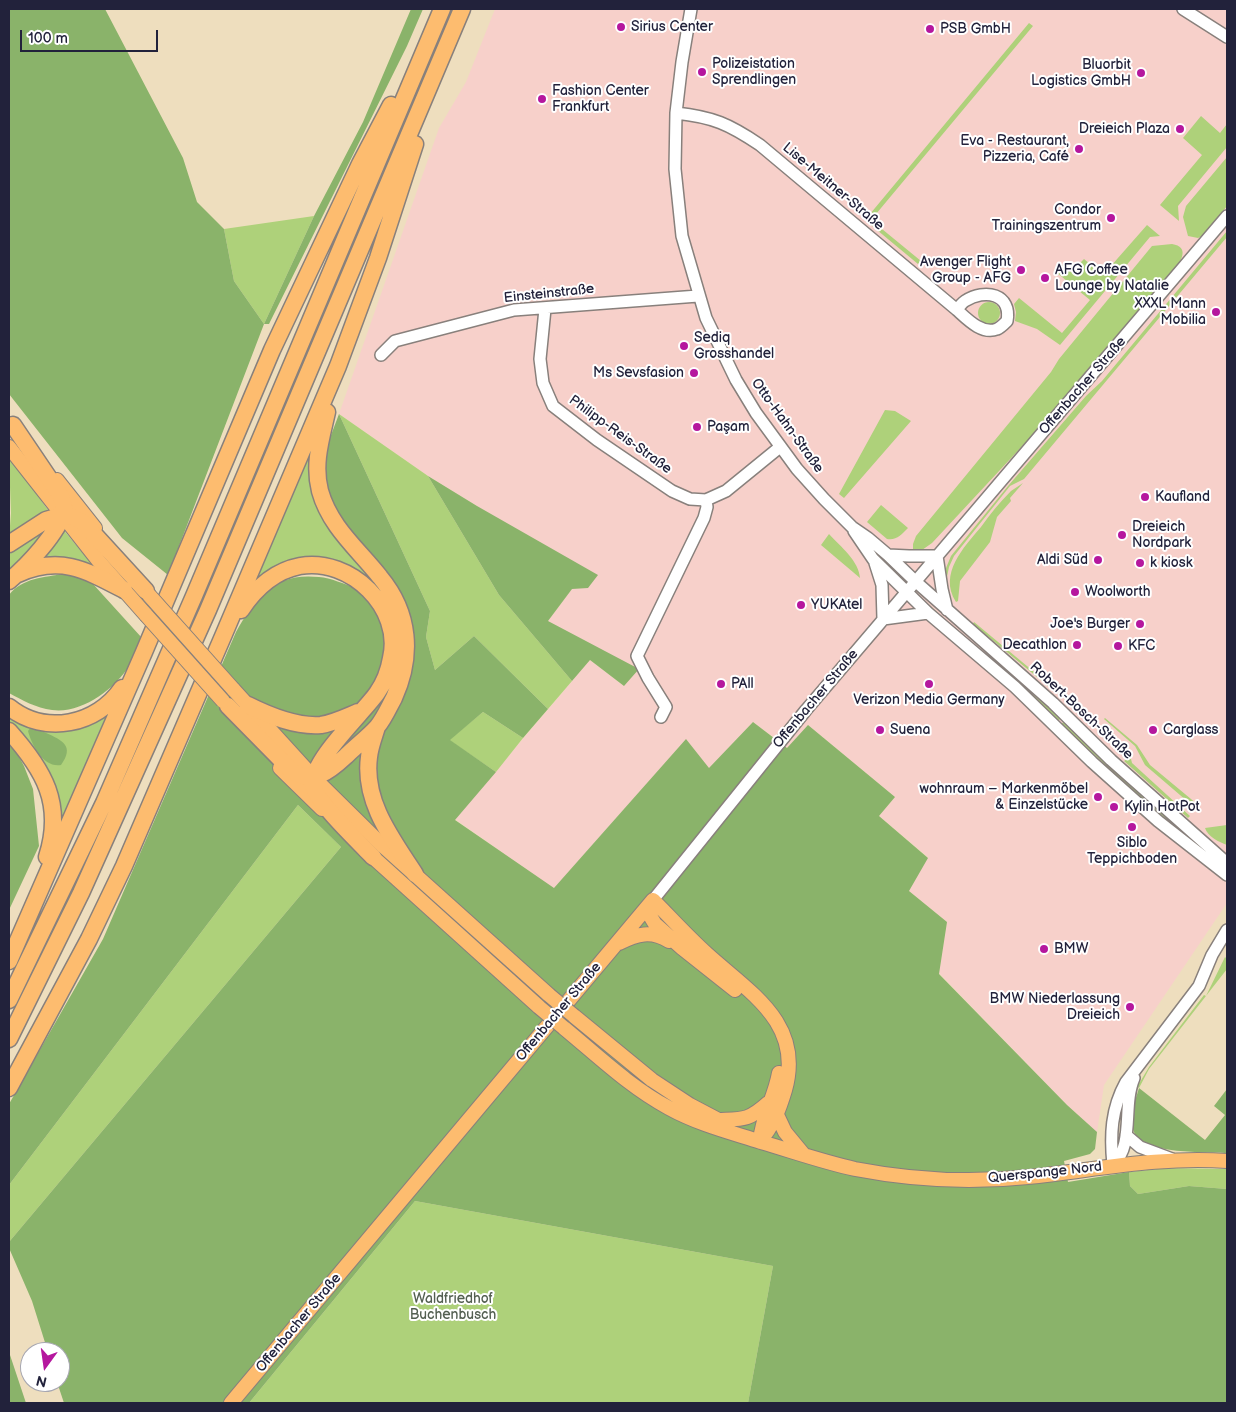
<!DOCTYPE html>
<html>
<head>
<meta charset="utf-8">
<style>
  body { margin:0 }
  #map { position:relative; width:1236px; height:1412px; overflow:hidden; background:#eedebe; font-family:"Balsamiq Sans",sans-serif }
  canvas { display:block }
  .frame { position:absolute; inset:0; border:10px solid #22223b; pointer-events:none }
  .north { position:absolute; left:20px; top:1342px; width:50px; height:50px; box-sizing:border-box; background:#fff; border:1px solid #a7a7b1; border-radius:50%; rotate:194deg; font-size:14px; font-weight:700; line-height:20px; text-align:center; color:#22223b }
  .north::after { content:''; display:block; margin:auto; width:18px; height:22px; background:#b5179e; clip-path:polygon(50% 0,100% 100%,50% 72%,0 100%) }
  .scale { position:absolute; left:20px; top:30px; width:138px; height:22px; box-sizing:border-box; border:2px solid #22223b; border-top:0; padding-left:6px; font-size:15px; line-height:18px; white-space:nowrap; color:#22223b; -webkit-text-stroke:4px #fff; paint-order:stroke }
</style>
</head>
<body>
<div id="map">
<canvas width="1236" height="1412"></canvas>
<div class="frame"></div>
<div class="north">N</div>
<div class="scale">100 m</div>
</div>
<script>
const c = document.querySelector('canvas').getContext('2d');
c.lineJoin = 'round';
function fill(path, color) { c.fillStyle = color; c.fill(path, 'evenodd'); }
function trace(path, color, width, dash) { c.strokeStyle = color; c.lineWidth = width; c.lineCap = dash ? 'butt' : 'round'; c.setLineDash(dash || []); c.stroke(path); }
function drawText(font, color, halo, rows, align = 'center') {
  c.font = font + ' "Balsamiq Sans",sans-serif'; c.lineWidth = 4; c.setLineDash([]); c.textBaseline = 'middle'; c.strokeStyle = halo; c.fillStyle = color; for (const [text, x, y, turn = 0] of rows) {
    c.save(); c.translate(x, y); c.rotate((+turn || 0) * Math.PI / 180); c.textAlign = isNaN(turn) ? turn : align; if (halo) c.strokeText(text, 0, 0); c.fillText(text, 0, 0); c.restore();
  }
}
fill(new Path2D(`
  M495 9H1227V903L1104 1085 1097 1132 1067 1105 939 973 947 922 909 891 928 857 879 816 895 797 808 725 788 748 753 722 709 769 686 740 554 889 455 819 590 660 624 686 548 621 572 589 477 506 428 476 339 414 439 128 466 82Z`), '#f7d0ca');
fill(new Path2D(`
  M1029 23 1033 26 871 220 921 261 918 264 865 220Z
  M1201 116 1220 133 1227 124V147L1178 206 1179 221 1160 205 1202 155 1183 138Z
  M1227 157V206L1204 235 1198 238 1188 236 1183 217 1186 206Z
  M314 216 264 324 234 281 224 229Z
  M1147 225 1160 236 1150 237 1060 345 1037 329 1015 321 1016 312 1014 304 1019 298 1062 333 1090 300 1056 272 1062 265 1071 272 1084 259 1103 275Z
  M1227 231V237L1024 479 1010 486 954 556 949 567 946 582V568L951 556 1008 486 1086 396 1102 381Z
  M1172 244C1190 247 1181 260 1175 271L1054 412 932 543 922 550 913 552V544L916 536 1051 372 1059 359 1152 246Z
  M978 313a11 11 0 1 1 22 0a11 11 0 1 1-22 0Z
  M885 410 895 411 911 421 844 498 839 494Z
  M339 414 428 476 499 595 572 681 548 709 474 636 435 670 426 637 430 611Z
  M308 455 310 456V469L376 583 388 611 322 562 251 588Z
  M12 460 48 510 47 514 9 539 11 513 9 461Z
  M1023 483 1010 498 1011 501 997 517 990 542 960 581 958 601 956 602C938 574 964 547 981 527 990 514 1000 502 1011 491Z
  M881 505 908 528C902 534 896 541 887 539L867 522Z
  M52 524 9 575V552Z
  M62 528 95 568 29 565Z
  M829 534C841 547 859 561 860 578L821 545Z
  M924 600 964 637 1061 718 1058 721 921 603Z
  M974 622 1051 686 1049 687 973 624Z
  M118 702 57 834 58 811 9 725V714L38 727Z
  M483 712 523 738 496 772 449 740Z
  M1105 718 1137 745 1150 765 1197 804 1194 807 1145 765 1135 746 1104 719Z
  M1065 721 1208 854 1141 798 1061 724Z
  M1127 759H1131L1132 763 1190 816 1188 818 1124 761Z
  M298 805 341 847 9 1242V1185Z
  M1227 825V845C1219 842 1208 837 1205 828Z
  M1225 957 1227 959V969L1149 1069 1139 1088 1137 1087 1149 1067 1204 995 1206 996Z
  M1166 1168 1227 1169V1189L1189 1186 1138 1194 1130 1186 1129 1172Z
  M415 1201 773 1266 748 1403H249Z`), '#aed17a');
fill(new Path2D(`
  M9 9H105L183 158 197 202 224 229 234 281 264 324 314 216 363 122 411 9H423L407 46 269 324H264L168 575 122 538 9 394Z
  M339 414 430 611 426 637 435 670 474 636 548 709 523 738 483 712 450 740 496 772 455 820 554 888 686 739 709 768 753 722 787 748 808 725 895 797 879 816 928 858 909 891 947 922 939 974 1067 1105 1097 1132 1095 1149 1090 1154 1064 1161 1068 1182 1129 1172 1130 1186 1138 1194 1189 1186 1227 1189V1403H748L773 1266 415 1201 249 1403H64L57 1382H60V1352H48L32 1301 9 1248V1242L341 847 298 805 9 1185V1104L103 939 236 632C255 598 274 572 319 577 331 578 344 584 356 588L380 572 336 512 326 485 322 459Z
  M428 476 477 506 598 575 588 588 572 589 548 621 639 669 624 686 590 660 572 681 499 595Z
  M64 574 81 578 93 584 142 638C137 647 134 657 129 666 114 690 81 714 52 710 36 708 22 700 9 693V595C22 578 45 577 64 574Z
  M31 727C36 728 41 731 46 733 62 740 75 746 61 765 44 768 32 746 28 731Z
  M9 744 17 753 24 766 33 789 39 846 9 910Z
  M1139 1088 1205 1140 1225 1115 1214 1106 1227 1089V1153C1206 1152 1145 1154 1135 1134 1128 1121 1135 1101 1139 1088Z
  M9 1352 26 1403H9Z`), '#8ab36a');
const minor = new Path2D(`
  M691 9 682 62 676 113 675 169 682 236 706 318 736 380 756 413 797 469 824 499 852 527 868 538 888 555 915 581 1053 703 1111 760 1227 863
  M1183 9 1227 37
  M676 113C713 117 729 124 760 145L957 310C967 319 982 335 997 329 1000 328 1004 324 1007 321 1012 294 985 288 965 301 962 303 959 307 957 310
  M545 309 540 359 543 383 553 406 597 440 672 491 690 499 706 500 726 491 780 447
  M381 355 395 341 514 310 698 296
  M854 531 873 559 928 613 1015 687 1092 762 1158 821 1227 875
  M888 555 909 556H937
  M937 556 942 589 947 610
  M875 563 882 585 883 619
  M883 619 928 613
  M661 717 666 707 648 678 637 656 704 518 707 507 706 500
  M653 900 806 710 1227 216
  M1126 1135 1140 1147 1172 1159
  M1113 1165C1110 1135 1111 1109 1126 1082L1199 986 1212 955 1227 930
  M1113 1165C1135 1144 1122 1106 1134 1078`);
const major = new Path2D(`
  M9 447 101 564 146 615
  M57 480 95 528
  M233 689 314 778 382 845 549 995
  M280 768 322 809
  M365 850 539 1007
  M648 906 649 914 655 924 682 948 735 990
  M619 943C637 934 651 930 669 941
  M574 1016 652 1080 690 1105 728 1125
  M564 1028C598 1056 630 1087 669 1108 698 1124 730 1132 761 1142 792 1151 823 1162 855 1169 912 1180 971 1183 1028 1177 1095 1170 1160 1156 1227 1161
  M777 1115 785 1132 804 1155
  M718 1120C743 1119 748 1121 768 1103
  M760 1141C762 1116 775 1097 779 1073
  M231 1403 653 900C671 918 688 937 707 954 750 993 804 1023 785 1090 779 1110 773 1126 760 1141`);
const highway = new Path2D(`
  M9 544 46 520 63 515 73 517 82 522 92 532 146 591
  M18 574C60 555 86 570 124 590
  M9 581C28 565 57 534 65 510L61 496 13 425
  M241 610C255 589 274 571 300 566 350 557 403 608 391 658 389 670 384 683 377 693 363 713 311 761 313 785 315 801 361 844 373 857
  M248 705C270 716 296 727 321 725 334 723 346 717 358 712
  M228 706 291 770C312 786 330 771 346 756 356 746 368 737 377 727 384 719 389 707 394 698 413 656 410 613 380 577 358 549 330 527 320 491 313 464 321 439 327 412
  M9 707C45 736 97 725 122 688
  M377 727C374 737 370 747 369 757 363 802 393 840 415 874
  M9 731C44 770 64 804 47 857
  M9 961 144 652 272 350 360 164 391 105
  M9 1000 104 803 194 596 442 9
  M9 1039 81 893 208 610 462 9
  M9 1088 89 939 124 866 224 634 338 366 378 258 415 144`);
trace(minor, '#88807c', 14);
trace(major, '#88807c', 16);
trace(highway, '#88807c', 19);
trace(minor, '#fff', 11);
trace(major, '#fdbc6f', 14);
trace(highway, '#fdbc6f', 16);
const majorBridge = new Path2D(`
  M149 595 233 689
  M146 615 223 701
  M549 995 574 1016
  M539 1007 564 1028`);
trace(majorBridge, '#88807c', 16, []);
trace(majorBridge, '#fdbc6f', 14);
for (const [x, y, r, color] of [
  [621,27,5,"#b5179e"],
  [930,29,5,"#b5179e"],
  [702,72,5,"#b5179e"],
  [1141,73,5,"#b5179e"],
  [542,99,5,"#b5179e"],
  [1180,129,5,"#b5179e"],
  [1079,149,5,"#b5179e"],
  [1111,218,5,"#b5179e"],
  [1021,270,5,"#b5179e"],
  [1045,278,5,"#b5179e"],
  [1216,312,5,"#b5179e"],
  [684,346,5,"#b5179e"],
  [694,373,5,"#b5179e"],
  [697,427,5,"#b5179e"],
  [1145,497,5,"#b5179e"],
  [1122,535,5,"#b5179e"],
  [1098,560,5,"#b5179e"],
  [1140,563,5,"#b5179e"],
  [1075,592,5,"#b5179e"],
  [801,605,5,"#b5179e"],
  [1140,624,5,"#b5179e"],
  [1077,645,5,"#b5179e"],
  [1118,646,5,"#b5179e"],
  [721,684,5,"#b5179e"],
  [929,684,5,"#b5179e"],
  [880,730,5,"#b5179e"],
  [1153,730,5,"#b5179e"],
  [1098,797,5,"#b5179e"],
  [1114,807,5,"#b5179e"],
  [1132,827,5,"#b5179e"],
  [1044,949,5,"#b5179e"],
  [1130,1007,5,"#b5179e"]
]) { const dot = new Path2D(); dot.arc(x, y, r, 0, 2 * Math.PI); c.fillStyle = color; c.fill(dot); trace(dot, '#fff', 2); }
drawText('14px', '#22223b', '#fff', [
  ["Sirius Center",631,27],
  ["PSB GmbH",940,29],
  ["Polizeistation",712,64],
  ["Sprendlingen",712,80],
  ["Bluorbit",1131,65,"right"],
  ["Logistics GmbH",1131,81,"right"],
  ["Fashion Center",552,91],
  ["Frankfurt",552,107],
  ["Dreieich Plaza",1170,129,"right"],
  ["Eva - Restaurant,",1069,141,"right"],
  ["Pizzeria, Café",1069,157,"right"],
  ["Condor",1101,210,"right"],
  ["Trainingszentrum",1101,226,"right"],
  ["Avenger Flight",1011,262,"right"],
  ["Group - AFG",1011,278,"right"],
  ["AFG Coffee",1055,270],
  ["Lounge by Natalie",1055,286],
  ["XXXL Mann",1206,304,"right"],
  ["Mobilia",1206,320,"right"],
  ["Sediq",694,338],
  ["Grosshandel",694,354],
  ["Ms Sevsfasion",684,373,"right"],
  ["Paşam",707,427],
  ["Kaufland",1155,497],
  ["Dreieich",1132,527],
  ["Nordpark",1132,543],
  ["Aldi Süd",1088,560,"right"],
  ["k kiosk",1150,563],
  ["Woolworth",1085,592],
  ["YUKAtel",811,605],
  ["Joe's Burger",1130,624,"right"],
  ["Decathlon",1067,645,"right"],
  ["KFC",1128,646],
  ["PAll",731,684],
  ["Verizon Media Germany",929,700,"center"],
  ["Suena",890,730],
  ["Carglass",1163,730],
  ["wohnraum – Markenmöbel",1088,789,"right"],
  ["& Einzelstücke",1088,805,"right"],
  ["Kylin HotPot",1124,807],
  ["Siblo",1132,843,"center"],
  ["Teppichboden",1132,859,"center"],
  ["BMW",1054,949],
  ["BMW Niederlassung",1120,999,"right"],
  ["Dreieich",1120,1015,"right"]
], 'left');
drawText('14px', '#22223b', '#fff', [
  ["Lise-Meitner-Straße",833,187,40],
  ["Einsteinstraße",549,294,-6],
  ["Offenbacher Straße",1083,386,-49],
  ["Otto-Hahn-Straße",787,426,54],
  ["Philipp-Reis-Straße",620,435,36],
  ["Offenbacher Straße",816,699,-50],
  ["Robert-Bosch-Straße",1081,711,43],
  ["Offenbacher Straße",559,1012,-50],
  ["Querspange Nord",1045,1173,-6],
  ["Offenbacher Straße",299,1323,-50]
]);
drawText('14px', '#535f51', '#fff', [
  ["Waldfriedhof",453,1299],
  ["Buchenbusch",453,1315]
]);
</script>
</body>
</html>
